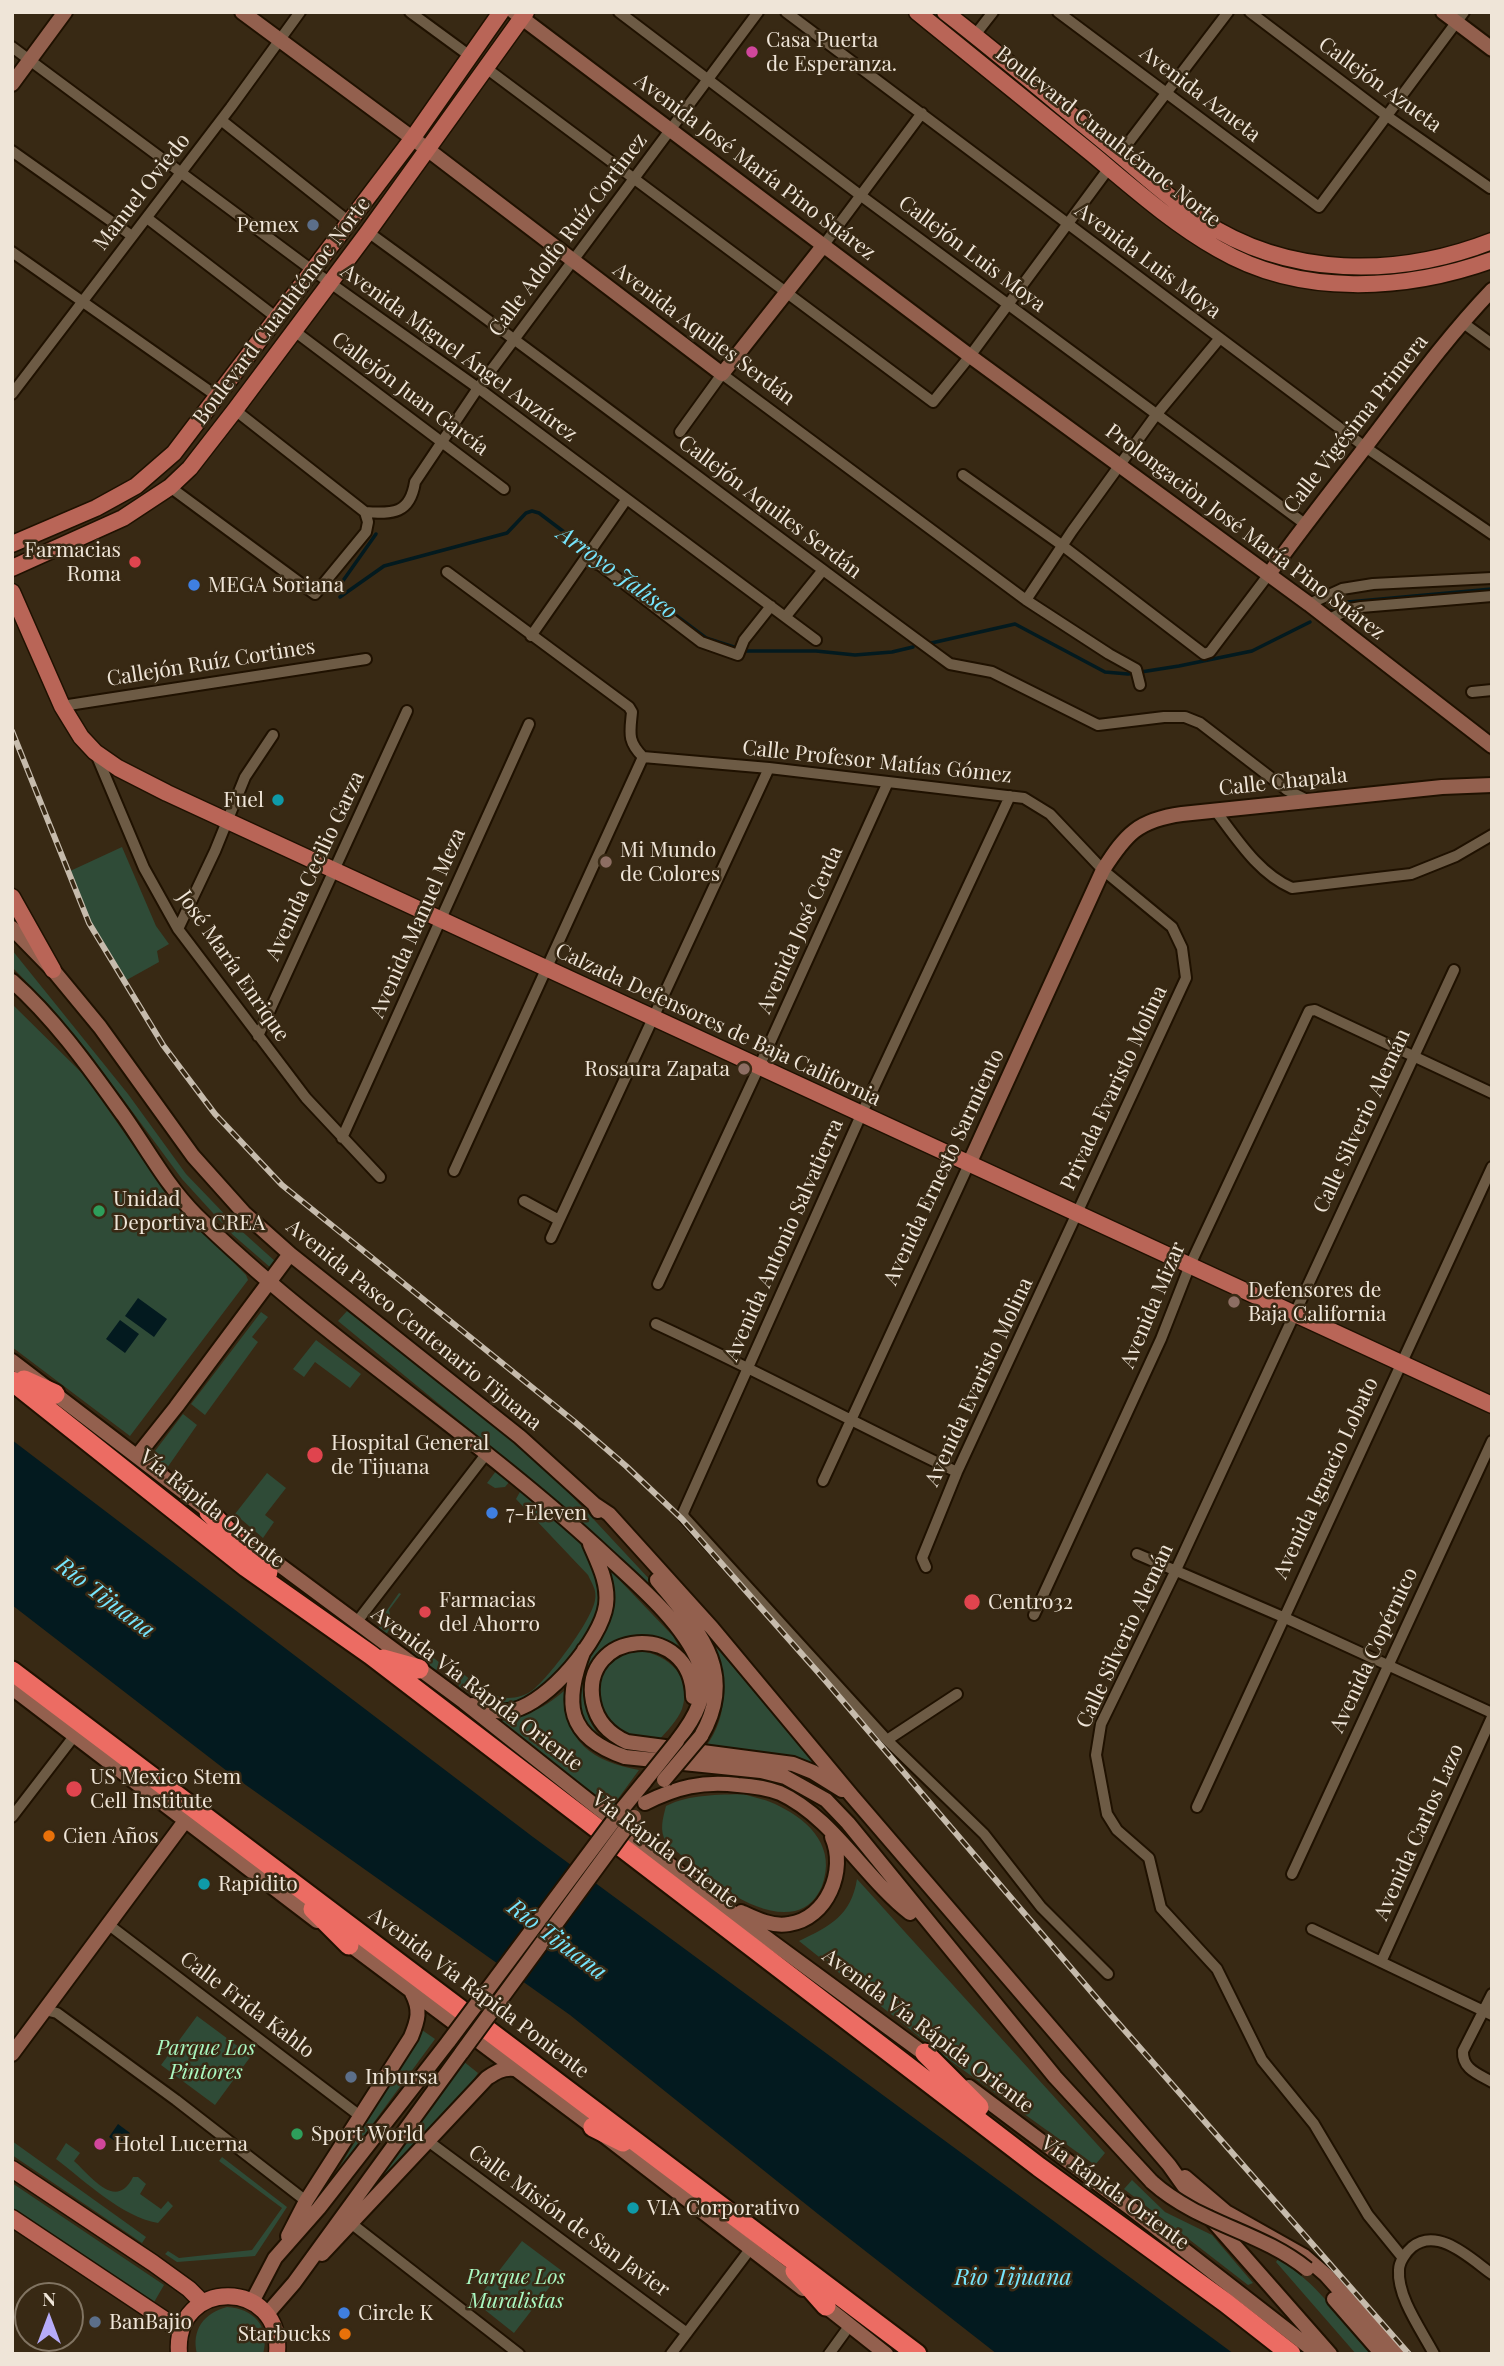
<!DOCTYPE html>
<html>
<head>
<meta charset="utf-8">
<style>
  body { margin:0 }
  #map { position:relative; width:1504px; height:2366px; overflow:hidden; background:#382914; font-family:"Playfair Display",serif }
  canvas { display:block }
  .frame { position:absolute; inset:0; border:14px solid #efe5d8; pointer-events:none }
  .north { position:absolute; left:14px; top:2282px; width:70px; height:70px; box-sizing:border-box; background:#382914; border:2px solid #817462; border-radius:50%; rotate:0deg; font-size:19px; font-weight:700; line-height:28px; text-align:center; color:#efe5d8 }
  .north::after { content:''; display:block; margin:auto; width:24px; height:32px; background:#b6abf8; clip-path:polygon(50% 0,100% 100%,50% 72%,0 100%) }
</style>
</head>
<body>
<div id="map">
<canvas width="1504" height="2366"></canvas>
<div class="frame"></div>
<div class="north">N</div>
</div>
<script>
const c = document.querySelector('canvas').getContext('2d');
c.lineJoin = 'round';
function fill(path, color) { c.fillStyle = color; c.fill(path, 'evenodd'); }
function trace(path, color, width, dash) { c.strokeStyle = color; c.lineWidth = width; c.lineCap = dash ? 'butt' : 'round'; c.setLineDash(dash || []); c.stroke(path); }
function drawText(font, color, halo, rows, align = 'center') {
  c.font = font + ' "Playfair Display",serif'; c.lineWidth = 5; c.setLineDash([]); c.textBaseline = 'middle'; c.strokeStyle = halo; c.fillStyle = color; for (const [text, x, y, turn = 0] of rows) {
    c.save(); c.translate(x, y); c.rotate((+turn || 0) * Math.PI / 180); c.textAlign = isNaN(turn) ? turn : align; if (halo) c.strokeText(text, 0, 0); c.fillText(text, 0, 0); c.restore();
  }
}
fill(new Path2D(`
  M122 847 156 926 169 944 157 951 159 962 123 982 89 923 68 872Z
  M12 950 128 1094 186 1174 236 1226 276 1262 271 1268 233 1235 182 1179 89 1053 50 1006 12 967Z
  M12 1004 84 1075 167 1194 246 1275 248 1280 130 1436 12 1347Z
  M347 1311 542 1464 666 1597 691 1630 654 1592 573 1514 338 1321Z
  M261 1312 268 1317 252 1337 258 1342 205 1415 191 1404Z
  M316 1340 361 1374 350 1388 315 1362 304 1377 293 1369Z
  M183 1414 197 1425 167 1468 158 1461 155 1451Z
  M496 1471 510 1481 505 1487 495 1488 487 1483Z
  M267 1473 286 1488 265 1515 274 1522 263 1538 235 1514Z
  M521 1490 576 1538 586 1552 603 1592 599 1611 578 1651 532 1698 513 1705 495 1706 485 1704 460 1688 455 1678 457 1669C472 1680 489 1698 508 1698 517 1698 527 1695 534 1689 550 1676 592 1620 595 1600 597 1590 592 1584 588 1575L516 1499Z
  M608 1568 673 1636 690 1667 666 1644 598 1655C578 1685 580 1720 608 1744 602 1740 594 1738 590 1732 577 1716 576 1688 581 1669 587 1645 611 1626 614 1600 615 1589 611 1579 608 1568Z
  M399 1593 401 1594 389 1610 392 1625 386 1635 379 1628 378 1623Z
  M417 1645 444 1666 436 1670 433 1669 411 1654Z
  M715 1646 819 1767 778 1756 705 1748C730 1713 725 1685 715 1646Z
  M640 1651C669 1655 693 1677 682 1709 677 1721 667 1731 658 1741 646 1739 632 1739 621 1733 594 1719 590 1679 614 1660 622 1654 631 1653 640 1651Z
  M564 1691C563 1741 593 1762 639 1770L612 1807 494 1719C524 1717 541 1711 564 1691Z
  M744 1794C755 1798 769 1800 779 1806 812 1822 836 1849 822 1886 817 1898 808 1908 795 1911 757 1919 709 1880 682 1856 678 1852 670 1847 666 1842 659 1830 663 1818 666 1806 690 1794 718 1795 744 1794Z
  M857 1879 1105 2153 1095 2165 941 2054 799 1941C830 1926 851 1916 857 1879Z
  M197 2016 251 2056 215 2105 161 2065Z
  M422 2030 435 2039 333 2178Z
  M463 2061 478 2073 470 2085 365 2195Z
  M12 2141 146 2237 142 2243 12 2155Z
  M66 2143 80 2153 74 2161C90 2175 116 2212 133 2177H138L146 2184 140 2194 161 2209 168 2201 173 2206 158 2223C122 2217 85 2181 56 2159Z
  M222 2157 287 2207 255 2256 177 2262 165 2254 168 2251 179 2258 252 2250 282 2208 219 2161Z
  M1132 2180 1165 2212 1212 2235 1253 2283 1248 2285 1124 2189Z
  M12 2183 164 2285 153 2304 12 2207Z
  M522 2241 562 2271 514 2333 475 2302Z
  M1278 2259C1316 2281 1343 2322 1372 2354H1356L1276 2262Z
  M227 2307C253 2308 271 2327 263 2354H197C191 2330 204 2313 227 2307Z`), '#2f4b37');
fill(new Path2D(`
  M138 1298 167 1319 154 1337 125 1316Z
  M120 1320 139 1334 125 1353 106 1339Z
  M12 1440 533 1837 1234 2354H997L818 2214 570 2015 236 1778 12 1605Z
  M118 2124 130 2133 128 2138 131 2140 128 2144 124 2142 121 2145 109 2137Z`), '#031a1f');
trace(new Path2D(`
  M642 590 706 638 746 651H816L855 655 892 652 913 647
  M345 593 340 585 376 534
  M340 597 384 566 507 533 526 513 532 511 539 513 605 563
  M1328 612 1348 602 1492 589
  M927 644 1015 624 1105 672 1128 674 1179 666 1252 651 1310 622`), '#031a1f', 3.5);
const street = new Path2D(`
  M410 12 470 56
  M619 12 860 195 1305 524
  M786 12 1365 447 1492 534
  M1058 12 1319 207 1464 12
  M1250 12 1387 116 1490 188
  M975 35 993 12
  M12 47 312 270 478 388 816 640
  M486 68 933 402 970 356 1109 168
  M221 120 348 221
  M12 151 132 236
  M1119 155 1228 12
  M147 218 277 318
  M368 232C564 374 755 521 950 664L992 672 1098 725 1164 717H1185L1200 723 1287 790 1307 800
  M823 246 922 113
  M12 252 218 397
  M1462 322 1492 344
  M293 330 504 489
  M12 394 231 107 300 12
  M235 410 365 512
  M680 432 722 374 1026 600 1109 654 1136 669 1140 685
  M963 475 1063 546 1204 654 1210 652 1269 574
  M170 487 315 594 366 532 368 522 365 512C393 514 410 514 415 482L478 388 758 12
  M585 559 600 565 701 642 738 655 744 640 771 606
  M447 572 629 707 632 712C630 733 627 741 643 757
  M1026 600 1072 531 1156 415 1220 338
  M1309 604 1342 589 1373 584 1492 578
  M786 616 823 570
  M1327 620 1350 609 1361 607 1492 596
  M531 636 626 500
  M1472 692 1492 690
  M62 706 366 659
  M96 754 144 868 178 929 306 1098 380 1177
  M643 757 769 768 1024 798 1050 814 1103 870 1172 927 1182 948 1186 978 957 1472 922 1558 926 1567
  M1010 796 861 1115 683 1513 684 1517 887 1740 984 1834 1041 1907 1108 1974
  M1215 810C1237 839 1258 873 1292 888L1411 874 1456 856 1492 835
  M178 929 215 851 245 777 273 735
  M258 1036 407 711
  M342 1138 529 724
  M454 1171 643 757
  M524 1201 559 1220
  M551 1238 769 768
  M658 1284 759 1067 888 782
  M656 1324C758 1371 856 1424 957 1472
  M823 1481 969 1164
  M1137 1554 1283 1617 1492 1713
  M1034 1615 1161 1339 1190 1265 1309 1011 1315 1010 1492 1093
  M356 1623 487 1453
  M887 1740 957 1694
  M1197 1807 1492 1167
  M12 1817 75 1735
  M1292 1874 1492 1441
  M109 1925 360 2116
  M1312 1929 1492 2015
  M1381 1962 1492 1717
  M1492 1994 1463 2051C1462 2069 1478 2074 1492 2082
  M45 2010 57 2013 176 2100 306 2201
  M428 2141 687 2333
  M352 2224 519 2354
  M1403 2258 1368 2215 1314 2124 1262 2060 1217 1969 1161 1908 1149 1858 1117 1830 1107 1814 1096 1755 1101 1724 1175 1572 1454 970
  M671 2354 751 2248
  M829 2354 850 2325
  M1434 2354C1422 2331 1397 2297 1399 2270 1399 2262 1406 2252 1412 2247 1438 2226 1471 2259 1492 2274`);
const secondary = new Path2D(`
  M242 12 427 149 722 374 823 246
  M514 12 970 356 1309 604 1492 746
  M1443 12 1492 49
  M12 84 65 12
  M1269 574C1302 528 1338 483 1373 437 1411 387 1448 336 1492 290
  M12 928 53 970 100 1027 193 1156 244 1213 290 1254 520 1437 594 1504 598 1511
  M12 981C56 1020 90 1069 124 1116 148 1150 167 1186 196 1215 319 1336 470 1430 598 1548 632 1580 681 1619 699 1663 710 1693 695 1718 677 1741
  M969 1164 1103 870C1126 834 1138 820 1182 814L1442 787 1492 785
  M12 1361 216 1517
  M137 1456 176 1407 290 1254
  M594 1504 609 1514 712 1628 852 1796 1169 2165 1191 2196 1330 2354
  M246 1540 464 1702 708 1895 930 2058
  M657 1580C697 1629 739 1671 701 1736
  M584 1650C563 1703 566 1737 625 1757L761 1771 785 1777 826 1800 848 1823 1055 2077 1152 2182
  M12 1688 317 1921
  M693 1697C692 1619 579 1630 593 1702 597 1722 609 1734 627 1742L793 1764 813 1772 842 1790
  M472 1705C486 1709 499 1714 514 1710 548 1702 601 1640 606 1605 609 1583 598 1563 590 1544
  M645 1803C677 1787 702 1781 738 1785 752 1786 767 1788 780 1793 832 1817 865 1878 910 1913
  M623 1808 645 1781
  M741 1912C756 1919 772 1927 789 1924 827 1919 847 1870 832 1837
  M342 1939 593 2127 803 2289
  M12 2054 185 1821
  M969 2087 1129 2207 1318 2354
  M1185 2177 1226 2212 1304 2256 1326 2275 1397 2354
  M288 2236 306 2201 411 2037C418 2020 421 2010 412 1993
  M322 2254 487 2078C496 2072 502 2068 514 2069
  M1334 2299 1382 2354
  M819 2301 886 2354
  M252 2302 275 2258 319 2208 449 2041
  M267 2314 294 2283 462 2052`);
const primary = new Path2D(`
  M917 12C975 59 1033 106 1091 153 1132 187 1172 223 1218 249 1300 297 1405 291 1492 260
  M945 12C1003 57 1058 104 1114 150 1143 174 1170 200 1201 220 1288 278 1397 278 1492 241
  M12 544 96 508 136 486 174 453 412 139 501 12
  M12 568 123 518 170 487 190 468 235 410 368 232 526 12
  M12 592 62 706 81 737 95 752 118 768 167 793 1492 1405
  M12 897 53 970
  M12 2169 153 2263 189 2289 202 2302
  M12 2218 180 2330
  M179 2354C173 2276 284 2278 277 2354`);
const highway = new Path2D(`
  M24 1380 55 1394
  M12 1381 246 1567 371 1655 1039 2167 1226 2303 1291 2354
  M209 1512 268 1572
  M383 1659 419 1669
  M12 1671 917 2354
  M313 1909 349 1945
  M925 2053 979 2107
  M593 2127 623 2142
  M795 2271 826 2306`);
trace(street, '#1f1100', 14);
trace(secondary, '#1f1100', 18);
trace(primary, '#1f1100', 19);
trace(highway, '#1f1100', 23);
trace(street, '#6d5b45', 10);
trace(secondary, '#93604e', 14);
trace(primary, '#b96557', 16);
trace(highway, '#ec6c63', 19);
const rail = new Path2D(`
  M12 731 89 923 163 1045 215 1114 282 1185 575 1422 626 1466 682 1519 824 1679 1112 2016 1409 2354`);
trace(rail, '#c6bbac', 6);
trace(rail, '#382914', 3.5, [10]);
const secondaryBridge = new Path2D(`
  M664 1780 701 1736
  M645 1781 677 1741
  M449 2041 623 1808
  M462 2052 634 1817
  M1152 2182C1199 2224 1260 2231 1307 2269`);
trace(secondaryBridge, '#1f1100', 18, []);
trace(secondaryBridge, '#93604e', 14);
for (const [x, y, r, color] of [
  [752,52,7,"#d1479c"],
  [313,225,7,"#5c6f8a"],
  [135,562,7,"#e0444e"],
  [194,585,7,"#3f7fe0"],
  [278,800,7,"#0f9aa8"],
  [606,862,7,"#8d6e63"],
  [744,1069,7,"#8d6e63"],
  [99,1211,7,"#2e9e5b"],
  [1234,1302,7,"#8d6e63"],
  [315,1455,9,"#e0444e"],
  [492,1513,7,"#3f7fe0"],
  [972,1602,9,"#e0444e"],
  [425,1612,7,"#e0444e"],
  [74,1789,9,"#e0444e"],
  [49,1836,7,"#e8710a"],
  [204,1884,7,"#0f9aa8"],
  [351,2077,7,"#5c6f8a"],
  [297,2134,7,"#2e9e5b"],
  [100,2144,7,"#d1479c"],
  [633,2208,7,"#0f9aa8"],
  [344,2313,7,"#3f7fe0"],
  [95,2322,7,"#5c6f8a"],
  [345,2334,7,"#e8710a"]
]) { const dot = new Path2D(); dot.arc(x, y, r, 0, 2 * Math.PI); c.fillStyle = color; c.fill(dot); trace(dot, '#382914', 2.5); }
drawText('21px', '#efe5d8', '#382914', [
  ["Casa Puerta",766,40],
  ["de Esperanza.",766,64],
  ["Pemex",299,225,"right"],
  ["Farmacias",121,550,"right"],
  ["Roma",121,574,"right"],
  ["MEGA Soriana",208,585],
  ["Fuel",264,800,"right"],
  ["Mi Mundo",620,850],
  ["de Colores",620,874],
  ["Rosaura Zapata",730,1069,"right"],
  ["Unidad",113,1199],
  ["Deportiva CREA",113,1223],
  ["Defensores de",1248,1290],
  ["Baja California",1248,1314],
  ["Hospital General",331,1443],
  ["de Tijuana",331,1467],
  ["7-Eleven",506,1513],
  ["Farmacias",439,1600],
  ["del Ahorro",439,1624],
  ["Centro32",988,1602],
  ["US Mexico Stem",90,1777],
  ["Cell Institute",90,1801],
  ["Cien Años",63,1836],
  ["Rapidito",218,1884],
  ["Inbursa",365,2077],
  ["Sport World",311,2134],
  ["Hotel Lucerna",114,2144],
  ["VIA Corporativo",647,2208],
  ["Circle K",358,2313],
  ["BanBajio",109,2322],
  ["Starbucks",331,2334,"right"]
], 'left');
drawText('21px', '#efe5d8', '#382914', [
  ["Callejón Azueta",1380,85,36],
  ["Avenida Azueta",1200,94,37],
  ["Boulevard Cuauhtémoc Norte",1108,137,38],
  ["Avenida José María Pino Suárez",755,167,37],
  ["Manuel Oviedo",142,192,-52],
  ["Calle Adolfo Ruíz Cortinez",568,235,-53],
  ["Callejón Luis Moya",972,254,37],
  ["Avenida Luis Moya",1148,261,37],
  ["Boulevard Cuauhtémoc Norte",282,311,-53],
  ["Avenida Aquiles Serdán",704,334,37],
  ["Avenida Miguel Ángel Anzúrez",459,353,36],
  ["Callejón Juan García",410,394,37],
  ["Calle Vigésima Primera",1356,424,-52],
  ["Callejón Aquiles Serdán",770,507,37],
  ["Prolongaciòn José María Pino Suárez",1245,532,37],
  ["Callejón Ruíz Cortines",211,663,-9],
  ["Calle Profesor Matías Gómez",877,762,6],
  ["Calle Chapala",1283,782,-6],
  ["Avenida Cecilio Garza",315,866,-65],
  ["Avenida Manuel Meza",418,923,-66],
  ["Avenida José Cerda",800,930,-66],
  ["José María Enrique",233,966,55],
  ["Calzada Defensores de Baja California",718,1025,25],
  ["Privada Evaristo Molina",1114,1088,-65],
  ["Calle Silverio Alemán",1362,1121,-65],
  ["Avenida Ernesto Sarmiento",944,1167,-65],
  ["Avenida Antonio Salvatierra",784,1240,-66],
  ["Avenida Mizar",1153,1305,-67],
  ["Avenida Paseo Centenario Tijuana",414,1325,39],
  ["Avenida Evaristo Molina",979,1382,-65],
  ["Avenida Ignacio Lobato",1326,1478,-65],
  ["Vía Rápida Oriente",212,1509,38],
  ["Calle Silverio Alemán",1125,1636,-65],
  ["Avenida Copérnico",1374,1650,-65],
  ["Avenida Vía Rápida Oriente",477,1689,37],
  ["Avenida Carlos Lazo",1419,1832,-66],
  ["Vía Rápida Oriente",665,1850,37],
  ["Avenida Vía Rápida Poniente",479,1993,37],
  ["Calle Frida Kahlo",247,2005,37],
  ["Avenida Vía Rápida Oriente",928,2031,37],
  ["Vía Rápida Oriente",1115,2193,36],
  ["Calle Misión de San Javier",569,2221,36]
]);
drawText('italic 21px', '#aaf8c1', '#382914', [
  ["Parque Los",206,2048],
  ["Pintores",206,2072],
  ["Parque Los",516,2277],
  ["Muralistas",516,2301]
]);
drawText('italic 23px', '#77e6fe', '#382914', [
  ["Arroyo Jalisco",617,573,36],
  ["Río Tijuana",105,1598,37],
  ["Río Tijuana",557,1940,37],
  ["Rio Tijuana",1013,2278]
]);
</script>
</body>
</html>
